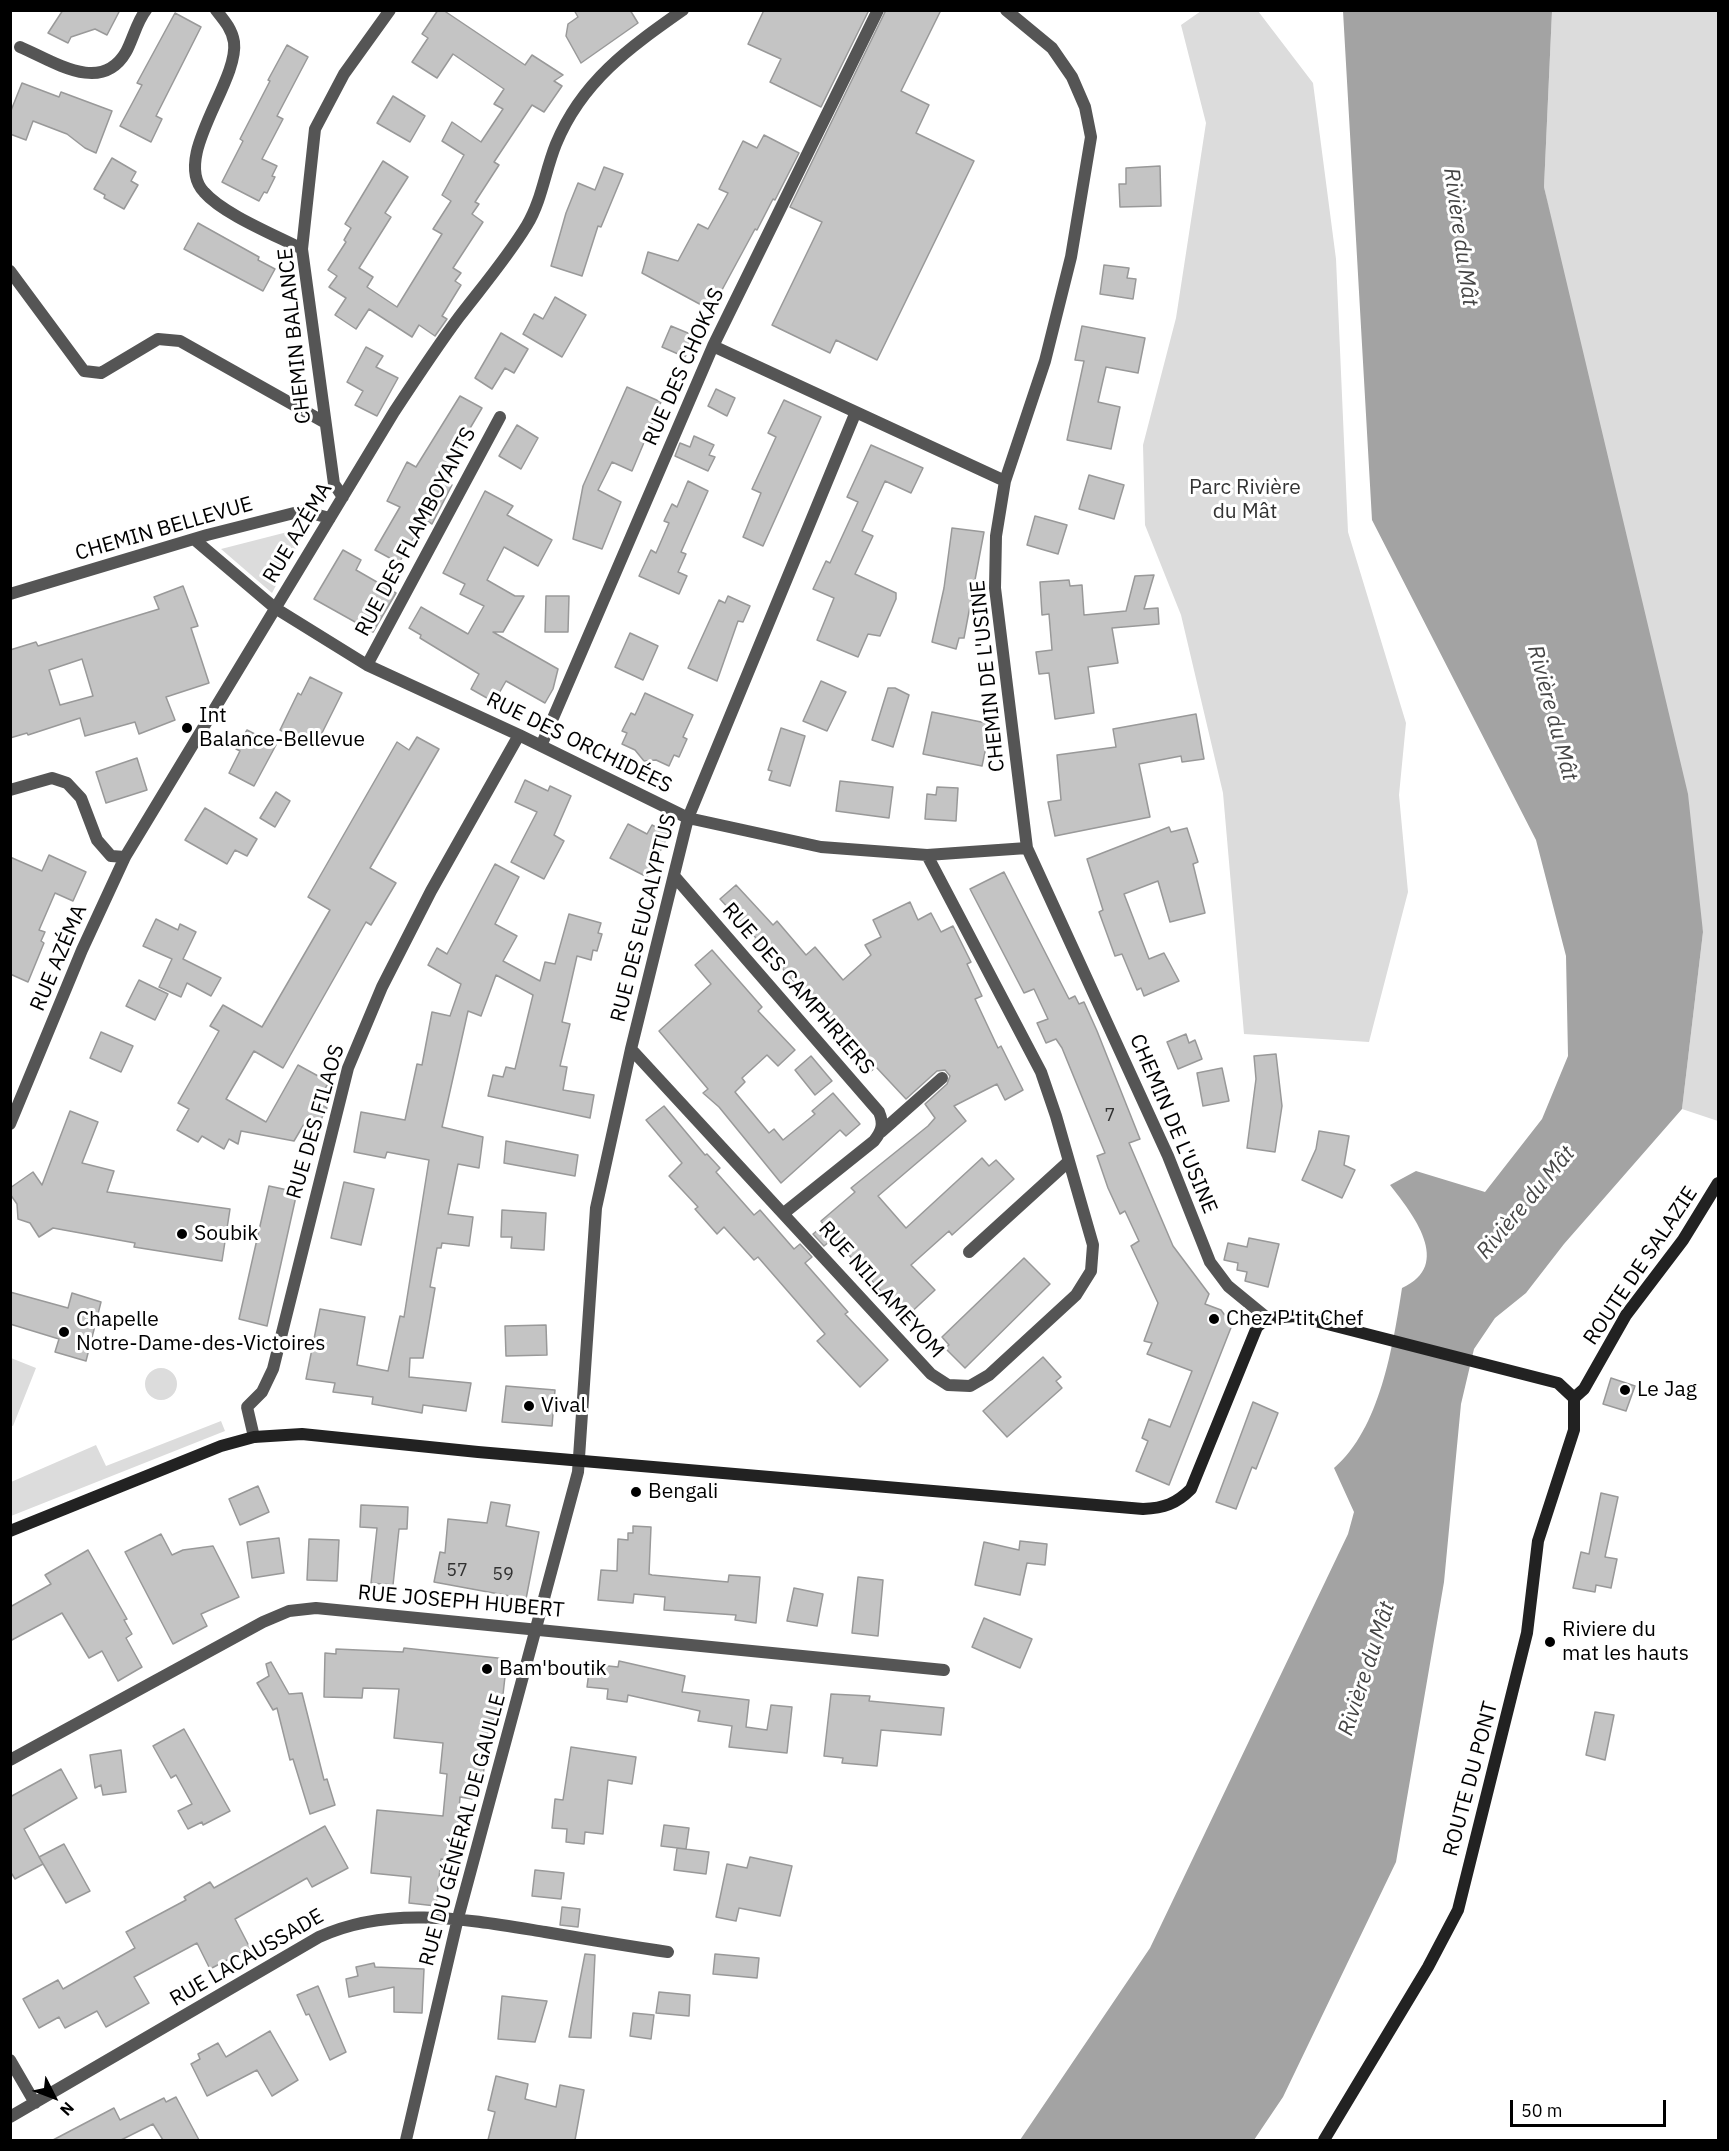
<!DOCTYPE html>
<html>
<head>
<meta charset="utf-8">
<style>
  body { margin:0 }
  #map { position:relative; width:1729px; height:2151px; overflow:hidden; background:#fff; font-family:"IBM Plex Sans",sans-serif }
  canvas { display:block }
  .frame { position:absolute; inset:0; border:12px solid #000; pointer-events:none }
  .north { position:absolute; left:24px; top:2067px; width:60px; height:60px; -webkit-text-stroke:4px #fff; paint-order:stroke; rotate:132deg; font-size:16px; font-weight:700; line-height:24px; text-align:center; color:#000 }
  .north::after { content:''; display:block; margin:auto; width:21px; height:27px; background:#000; clip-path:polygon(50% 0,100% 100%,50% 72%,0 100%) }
  .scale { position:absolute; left:1510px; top:2100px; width:156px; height:27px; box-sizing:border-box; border:3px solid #000; border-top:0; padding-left:8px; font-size:18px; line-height:21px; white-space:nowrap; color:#000; -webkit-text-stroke:4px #fff; paint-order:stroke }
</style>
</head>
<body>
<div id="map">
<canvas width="1729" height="2151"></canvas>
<div class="frame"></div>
<div class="north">N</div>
<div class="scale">50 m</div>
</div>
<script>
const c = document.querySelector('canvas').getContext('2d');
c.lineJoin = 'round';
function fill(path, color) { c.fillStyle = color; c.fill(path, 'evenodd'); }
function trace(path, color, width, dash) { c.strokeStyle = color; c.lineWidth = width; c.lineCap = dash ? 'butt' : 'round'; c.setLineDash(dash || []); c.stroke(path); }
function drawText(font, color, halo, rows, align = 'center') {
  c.font = font + ' "IBM Plex Sans",sans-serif'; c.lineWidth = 6; c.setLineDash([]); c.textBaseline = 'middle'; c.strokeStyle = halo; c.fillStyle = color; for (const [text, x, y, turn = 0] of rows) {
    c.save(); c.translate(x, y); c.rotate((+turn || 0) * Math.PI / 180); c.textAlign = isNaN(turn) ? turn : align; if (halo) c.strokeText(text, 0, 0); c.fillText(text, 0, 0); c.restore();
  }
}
fill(new Path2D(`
  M1201 11H1258L1313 83 1336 259 1348 532 1406 723 1399 795 1408 892 1369 1042 1244 1034 1223 793 1181 615 1145 525 1143 445 1176 318 1206 123 1181 25Z
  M1552 11H1718V1121L1682 1109 1703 932 1544 187Z
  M307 527 272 593 221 549Z
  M11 1358 36 1368 13 1426 10 1425Z
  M145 1384a16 16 0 1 1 32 0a16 16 0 1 1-32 0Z
  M221 1421 225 1431 11 1516V1482L96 1445 106 1466Z`), '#dcdcdc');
fill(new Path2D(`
  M1343 11H1552L1544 187 1688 794 1703 932 1682 1109 1564 1244 1526 1293 1495 1318 1474 1349 1461 1404 1444 1582 1396 1862 1283 2097 1254 2140H1020L1150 1948 1348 1534 1354 1512 1334 1468C1380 1429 1393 1346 1402 1288 1454 1265 1412 1213 1390 1185L1416 1171 1485 1192 1542 1119 1568 1056 1566 956 1536 840 1372 520Z`), '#a3a3a3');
const building = new Path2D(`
  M63 10H120L107 35 95 29 71 37 68 43 48 33Z
  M438 10H443L525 65 532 55 563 75 554 81 562 86 544 112 532 105 494 162 499 165 475 202 479 204 472 214 483 222 453 268 461 273 455 281 461 285 442 316 447 319 435 336 419 325 412 337 369 309 356 329 335 315 346 298 329 287 337 276 328 270 346 242 344 240 351 228 345 224 383 161 408 177 385 213 391 217 359 268 373 277 367 287 397 307 442 234 433 229 451 201 442 195 464 155 442 141 452 122 481 142 503 109 494 104 504 89 453 54 437 78 412 62 428 38 422 34Z
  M574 10H630L638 23 581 63 566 36 568 24 578 17Z
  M764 10H869L821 107 770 82 781 59 748 44Z
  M886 10H941L901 91 929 105 916 133 974 161 877 360 836 340 830 353 772 325 822 222 790 207Z
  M175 13 201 27 156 116 162 119 151 142 120 126 142 85 137 83Z
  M287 45 308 57 277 116 283 119 262 159 277 166 272 176 275 177 267 193 264 192 259 201 222 182 243 141 240 139 270 81 268 80Z
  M22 83 59 97 61 92 112 111 96 153 85 148 67 134 33 121 26 140 10 134V113Z
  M393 96 425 116 410 142 377 123Z
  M764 135 799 153 775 200 773 199 757 230 755 229 716 301 712 299 707 308 642 273 648 252 678 261 698 224 708 229 728 193 719 189 743 141 757 148Z
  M112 158 136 172 131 181 138 185 124 209 104 198 105 195 94 189Z
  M1160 166 1161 206 1120 207 1119 184H1126V168Z
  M604 167 623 174 601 227 598 226 582 276 551 266 566 213 578 183 595 190Z
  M198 223 259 257 258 260 275 269 263 291 184 249Z
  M1104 265 1129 268 1127 278 1136 279 1133 299 1100 294Z
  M555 297 586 315 562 357 523 334 534 314 543 319Z
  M671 326 695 336 685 357 662 347Z
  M1082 326 1145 338 1138 373 1106 367 1098 402 1120 407 1111 449 1067 440 1084 361 1075 360Z
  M501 333 528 349 514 373 505 368 492 389 475 378Z
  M366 347 383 356 376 367 398 378 377 416 355 405 363 391 347 382Z
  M627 387 661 402 632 471 612 462 598 490 621 502 602 549 573 539 583 486Z
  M716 389 735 398 727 416 708 406Z
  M460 396 482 408 440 479 452 485 432 524 424 519 399 563 375 550 400 507 387 501 407 462 416 467Z
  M784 400 821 417 763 546 743 537 761 493 752 489 776 437 768 433Z
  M517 425 538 438 521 469 499 456Z
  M694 436 714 445 709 455 715 457 708 471 675 456 680 443 690 447Z
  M871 445 923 468 911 493 885 481 862 531 873 536 855 574 896 593V599L880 636 868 634 858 657 817 640 834 598 813 589 826 561 830 563 858 502 847 497Z
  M1089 475 1124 485 1114 519 1079 509Z
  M688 481 708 491 681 552 686 554 678 572 687 576 679 594 639 576 651 550 656 553 669 523 664 521 672 504 677 507Z
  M485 491 513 506 507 515 552 540 538 566 504 547 487 580 515 596H524L503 632H493L558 669 553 689 545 703 506 681 494 702 471 689 479 674 420 638 421 635 409 628 421 607 468 634 484 606 460 594 465 584 443 573Z
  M1035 516 1067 525 1058 554 1027 545Z
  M952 528 984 532 964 638H959L956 649 932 642 944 588Z
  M343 550 361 560 356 570 396 593 373 632 314 599Z
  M1154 575 1144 609 1158 608 1159 624 1112 628 1118 663 1088 667 1094 713 1055 719 1049 673 1039 674 1036 652 1052 650 1049 614 1042 615 1040 582 1069 580 1070 586 1082 585 1084 615 1126 611 1135 576Z
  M183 586 198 626 191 628 209 683 166 697 175 720 139 734 135 722 85 736 80 718 28 735 27 733 10 738V650L36 642 38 646 159 609 154 597ZM82 659 93 696 60 705 49 670Z
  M546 596H569L568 632H545Z
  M728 596 750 606 743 622 738 621 717 681 688 668 719 600 725 603Z
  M630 633 658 646 643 680 615 667Z
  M310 677 342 693 315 747 280 730 298 693 301 695Z
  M821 681 846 692 827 731 803 721Z
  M888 688H895L909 695 893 747 872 740Z
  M645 693 693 715 683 737 687 739 679 757 674 755 669 766 656 760 644 761 635 750 622 744 627 733 622 731 631 713 635 715Z
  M932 712 991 724 982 766 923 754Z
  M1196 714 1204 759 1182 762 1181 756 1139 764 1150 817 1055 836 1048 802 1061 800 1057 755 1116 747 1113 729Z
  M781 728 805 736 790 786 769 780 772 771 768 770Z
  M247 730 276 745 254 786 229 773 240 751 236 749Z
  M417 737 439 749 370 868 396 883 371 925 366 922 283 1068 254 1051 226 1099 266 1122 298 1065 329 1082 317 1102 327 1108 315 1131 304 1124 294 1141 241 1131 238 1144 229 1139 224 1149 202 1136 198 1142 177 1130 189 1109 178 1103 219 1031 210 1026 223 1005 262 1027 330 910 308 897 397 742 409 750Z
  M137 758 147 790 106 803 96 772Z
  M525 780 548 791 550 786 571 796 554 835 564 841 544 879 511 862 537 812 515 802Z
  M840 781 893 787 889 818 836 811Z
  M937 787 958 788 956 821 925 819 927 794 936 795Z
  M276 792 290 801 275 827 260 818Z
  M205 808 257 839 247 856 235 850 227 864 185 840Z
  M628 824 647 834 652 825 669 834 647 877 610 858Z
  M1169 827 1171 832 1187 828 1198 862 1193 864 1205 913 1170 922 1158 881 1124 894 1149 959 1164 953 1179 981 1144 996 1141 988 1137 990 1122 954 1115 956 1099 912 1103 910 1087 859Z
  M49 855 86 872 73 901 55 893 39 930 45 932 41 941 44 943 28 982 10 974V857L42 871Z
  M495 864 519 877 495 924 517 936 503 961 540 981 545 962 555 964 569 914 601 923 598 933 602 934 597 951 593 950 591 960 577 956 562 1022 570 1024 560 1066 567 1067 563 1090 594 1095 590 1118 488 1096 493 1075 503 1077 506 1067 515 1069 533 995 496 975 481 1016 468 1011 442 1127 483 1137 479 1168 458 1164 448 1214 473 1217 469 1246 442 1243 441 1248H437L430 1287 435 1288 423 1358H410L409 1377 471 1383 466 1411 423 1405 422 1413 372 1404 373 1397 333 1392 335 1383 306 1379 320 1309 365 1317 357 1365 388 1371 400 1316 404 1317 429 1160 387 1152 385 1158 354 1152 361 1112 405 1120 417 1064 422 1065 432 1012 450 1016 461 984 428 965 437 948 447 954Z
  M1004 872 1069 999 1075 996 1079 1004 1084 1002 1097 1031 1140 1139 1129 1143 1173 1246 1209 1294 1205 1304 1221 1310 1232 1325 1169 1485 1136 1471 1148 1441 1142 1438 1149 1419 1170 1427 1192 1371 1147 1354 1152 1343 1144 1341 1158 1303 1131 1246 1139 1241 1125 1211 1120 1214 1108 1188 1097 1156 1105 1153 1062 1048 1056 1039 1046 1043 1037 1023 1048 1019 1034 989 1024 993 970 889Z
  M736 885 773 925 777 921 806 955 815 947 843 980 871 955 865 945 881 937 873 920 910 902 918 920 931 913 941 932 953 926 971 962 967 964 982 996 975 999 998 1048 1001 1046 1023 1090 1005 1100 997 1084 954 1106 966 1121 878 1196 906 1228 982 1158 989 1166 996 1160 1014 1179 952 1235 949 1231 911 1265 935 1290 905 1318 834 1238 824 1246 813 1234 824 1225 821 1221 855 1192 851 1188 928 1126 935 1118 925 1104 947 1084 950 1076 945 1070 937 1071 906 1099 876 1067 870 1072 777 962 774 964 754 941 756 938 720 899Z
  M156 919 178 930 180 924 196 932 183 959 221 978 211 996 187 983 181 997 159 987 172 959 143 946Z
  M712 950 762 1007 758 1011 795 1050 778 1066 767 1055 742 1078 745 1082 735 1092 769 1133 774 1129 783 1140 815 1114 812 1111 833 1093 860 1124 846 1136 840 1130 781 1183 719 1107 703 1093 708 1089 659 1031 711 984 695 965Z
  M139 980 168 994 155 1020 126 1006Z
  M101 1032 133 1046 121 1072 90 1058Z
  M1186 1034 1189 1043 1195 1040 1202 1059 1178 1069 1167 1042Z
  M1276 1054 1282 1106 1275 1152 1247 1148 1256 1079 1254 1056Z
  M811 1056 832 1081 815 1095 795 1070Z
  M1222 1068 1229 1101 1203 1106 1197 1073Z
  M664 1106 705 1155 707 1154 720 1168 716 1172 754 1215 760 1210 794 1249 800 1244 812 1257 805 1263 848 1312 845 1314 888 1360 860 1387 817 1341 825 1334 758 1257 754 1260 724 1227 717 1234 695 1209 698 1207 669 1176 682 1163 646 1120Z
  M70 1111 98 1122 82 1163 114 1171 107 1192 230 1209 222 1261 134 1247 135 1243 53 1228 39 1237 30 1223 18 1219 17 1204 10 1194V1188L33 1172 42 1185Z
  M1319 1131 1349 1136 1344 1165 1355 1170 1342 1198 1302 1180 1316 1149Z
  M506 1141 578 1155 575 1176 504 1163Z
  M344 1182 374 1189 361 1245 331 1238Z
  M269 1186 297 1192 267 1326 239 1319Z
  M502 1210 546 1213 544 1250 511 1248 512 1237H501Z
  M1249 1238 1279 1244 1268 1287 1245 1281 1247 1272 1237 1270 1238 1263 1224 1260 1228 1243 1247 1247Z
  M1024 1258 1050 1284 965 1368 945 1348 949 1345 942 1337Z
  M10 1292 68 1308 72 1293 101 1302 86 1361 55 1352 59 1339 10 1324Z
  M546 1325 547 1355 506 1356 505 1326Z
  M1043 1357 1061 1377 1056 1381 1062 1388 1007 1437 983 1411Z
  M1611 1378 1635 1386 1626 1411 1603 1404Z
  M506 1386 555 1390 552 1426 502 1422Z
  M1253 1402 1278 1413 1256 1469 1252 1467 1236 1509 1216 1502Z
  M258 1486 269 1512 240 1525 229 1499Z
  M1601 1493 1618 1497 1605 1557 1617 1559 1611 1588 1596 1585 1595 1592 1573 1588 1581 1552 1589 1554Z
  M491 1502 510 1505 506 1526 539 1532 526 1599 434 1582 440 1552 445 1553 448 1519 487 1523Z
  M361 1505 408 1507 407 1529H399L393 1585 371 1583 377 1528 360 1527Z
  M633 1526 651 1527 649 1574 652 1575 728 1582 729 1575 760 1577 756 1623 735 1620 736 1615 664 1610 665 1597 634 1594 633 1603 598 1600 601 1570 617 1571 618 1539 628 1540V1533H633Z
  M161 1534 172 1555 183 1550 213 1546 239 1597 201 1614 207 1626 173 1644 125 1552Z
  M279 1538 284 1573 252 1578 247 1542Z
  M309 1539 339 1540 337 1581 307 1580Z
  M1020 1541 1047 1544 1045 1565 1027 1563 1020 1595 975 1585 984 1542 1019 1550Z
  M88 1550 127 1619 124 1620 132 1634 126 1638 142 1667 118 1681 102 1651 89 1658 62 1613 10 1641V1607L51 1584 45 1575Z
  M858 1577 883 1580 878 1636 852 1633Z
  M794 1588 823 1594 817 1626 787 1621Z
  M984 1618 1032 1639 1020 1668 972 1647Z
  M404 1648 507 1659 500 1721 489 1719 483 1778 474 1777 472 1799 460 1797 455 1860 441 1859 436 1906 409 1903 411 1877 371 1873 377 1810 443 1816 447 1774 440 1773 443 1743 394 1738 399 1689 363 1688 362 1698 324 1697 325 1653 336 1654V1649L403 1652Z
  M619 1661 685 1676 682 1692 749 1700 746 1727 767 1730 771 1705 792 1707 787 1753 729 1747 732 1726 698 1721 700 1711 628 1695 627 1702 607 1699 608 1689 587 1687 590 1664 618 1667Z
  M271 1662 289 1694 302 1693 324 1780 327 1779 335 1805 310 1814 293 1759 290 1760 277 1708 273 1710 257 1683 269 1676 266 1664Z
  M831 1694 870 1696 869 1701 944 1708 941 1735 881 1730 877 1766 842 1763 843 1758 824 1756Z
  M1595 1712 1614 1715 1605 1760 1586 1755Z
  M184 1729 230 1811 203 1825 202 1822 188 1829 178 1811 192 1804 176 1775 171 1778 153 1746Z
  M571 1747 636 1757 632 1784 608 1780 603 1834 585 1832 584 1844 566 1842 567 1829 552 1828 555 1799 563 1800Z
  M121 1750 126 1792 103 1795 101 1785 95 1788 90 1755Z
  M61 1769 77 1798 24 1829 43 1864 15 1879 10 1871V1797Z
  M664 1825 689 1828 686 1849 661 1846Z
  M325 1826 348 1868 312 1887 307 1878 235 1919 250 1948 210 1969 197 1943 134 1977 149 2003 106 2027 97 2011 65 2028 59 2017 39 2028 23 1999 58 1980 63 1989 135 1948 126 1932 186 1900 184 1897 210 1882 214 1888Z
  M64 1844 90 1891 66 1903 39 1857Z
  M677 1848 709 1852 706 1874 674 1870Z
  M750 1857 792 1866 780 1916 739 1908 736 1921 716 1917 727 1864 747 1868Z
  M535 1870 564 1873 561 1899 532 1896Z
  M562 1907 580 1909 578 1927 560 1925Z
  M585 1954 595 1955 591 2038 569 2037Z
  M715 1954 759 1958 757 1978 713 1974Z
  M374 1963 375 1967 424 1969 422 2013 394 2012V1987L349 1997 346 1979 358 1976 356 1967Z
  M318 1986 346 2052 330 2060 309 2014 306 2015 297 1995Z
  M659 1992 690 1995 689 2016 656 2013Z
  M502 1996 547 2001 535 2042 498 2039Z
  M633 2013 654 2015 651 2039 630 2036Z
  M270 2031 298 2080 272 2096 257 2070 207 2096 191 2064 200 2059 198 2054 218 2043 226 2057Z
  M496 2076 528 2084 525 2099 556 2107 560 2085 584 2090 575 2140H488L495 2112 488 2110Z
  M176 2097 199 2140H163L153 2124 121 2140H53L114 2108 120 2120 164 2098 166 2102Z`);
fill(building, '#c4c4c4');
trace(building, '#999', 1.5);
trace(new Path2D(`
  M216 10C224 20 232 29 234 42 239 82 171 157 204 192 223 214 275 235 302 249
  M1006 10 1052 48 1072 77 1085 107 1091 137 1071 257 1045 361 1005 481 996 536 995 588 1027 848 1168 1156 1210 1262 1228 1286 1267 1318
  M20 47C53 61 101 95 126 52 133 39 137 21 146 10
  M10 271 84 371 101 373 158 339 180 341 324 422
  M713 346 1005 481
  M343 497 334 484 302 249 315 129 344 74 390 10
  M195 540 275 608 367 665 519 735 688 818 821 847 927 855 1027 848
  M10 594 207 535 302 511 330 518
  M367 665 500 417
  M541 746 713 346 878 10
  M10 790 52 778 67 783 81 798 97 840 111 856 125 857
  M675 877 879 1112C884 1124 882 1131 874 1141L784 1213
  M631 1049 931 1374 948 1385 970 1386 989 1375 1076 1295 1091 1271 1093 1245 1056 1116 1041 1072 927 855
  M10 1124 82 950 125 857 394 412C415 380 436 348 459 317 482 287 507 258 527 225 542 200 545 171 556 144 582 81 629 48 683 10
  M881 1132 942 1078
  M969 1252 1068 1162
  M254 1437 247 1407 262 1392 273 1369 348 1068 382 987 431 891 519 735
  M10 1760 263 1622 289 1611 316 1608 944 1670
  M10 2060 35 2103
  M10 2117 319 1937C390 1904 471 1920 545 1932 586 1939 627 1946 668 1952
  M406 2140 458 1918 578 1472 596 1208 631 1049 688 818 855 414`), '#555', 12);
trace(new Path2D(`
  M1574 1398 1584 1389 1626 1315 1683 1240 1718 1183
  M10 1531 221 1446 254 1437 302 1434 478 1452 1143 1509C1164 1508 1176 1504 1191 1489L1257 1327 1267 1318 1296 1316 1558 1383 1574 1398
  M1324 2140 1428 1967 1458 1910 1527 1633 1538 1541 1574 1430V1398`), '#222', 12);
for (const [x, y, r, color] of [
  [187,728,6,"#000"],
  [182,1234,6,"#000"],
  [1214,1319,6,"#000"],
  [64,1332,6,"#000"],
  [1625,1390,6,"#000"],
  [529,1406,6,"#000"],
  [636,1492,6,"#000"],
  [1550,1642,6,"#000"],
  [487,1669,6,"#000"]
]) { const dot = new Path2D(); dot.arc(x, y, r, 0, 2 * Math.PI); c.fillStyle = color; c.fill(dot); trace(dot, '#fff', 2); }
drawText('18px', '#313131', null, [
  ["7",1110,1116],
  ["57",457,1571],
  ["59",503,1575]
]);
drawText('21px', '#000', '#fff', [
  ["CHEMIN BALANCE",295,336,-96],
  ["RUE DES CHOKAS",684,367,-66],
  ["CHEMIN BELLEVUE",164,529,-16],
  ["RUE DES FLAMBOYANTS",416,532,-62],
  ["RUE AZÉMA",298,533,-59],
  ["CHEMIN DE L'USINE",988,676,-96],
  ["RUE DES ORCHIDÉES",579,743,26],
  ["RUE DES EUCALYPTUS",644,918,-76],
  ["RUE AZÉMA",59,958,-67],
  ["RUE DES CAMPHRIERS",798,989,49],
  ["RUE DES FILAOS",316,1122,-74],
  ["CHEMIN DE L'USINE",1173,1124,67],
  ["ROUTE DE SALAZIE",1641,1266,-56],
  ["RUE NILLAMEYOM",881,1290,48],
  ["RUE JOSEPH HUBERT",461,1602,5],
  ["ROUTE DU PONT",1471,1779,-75],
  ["RUE DU GÉNÉRAL DE GAULLE",463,1830,-75],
  ["RUE LACAUSSADE",247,1958,-30]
]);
drawText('21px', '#333', '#fff', [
  ["Parc Rivière",1245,488],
  ["du Mât",1245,512]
]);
drawText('21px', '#000', '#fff', [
  ["Int",199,716],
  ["Balance-Bellevue",199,740],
  ["Soubik",194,1234],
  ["Chez P'tit Chef",1226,1319],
  ["Chapelle",76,1320],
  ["Notre-Dame-des-Victoires",76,1344],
  ["Le Jag",1637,1390],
  ["Vival",541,1406],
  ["Bengali",648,1492],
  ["Riviere du",1562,1630],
  ["mat les hauts",1562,1654],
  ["Bam'boutik",499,1669]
], 'left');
drawText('italic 22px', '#444', '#fff', [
  ["Rivière du Mât",1460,237,82],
  ["Rivière du Mât",1552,713,75],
  ["Rivière du Mât",1526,1203,-50],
  ["Rivière du Mât",1367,1669,-72]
]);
</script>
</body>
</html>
